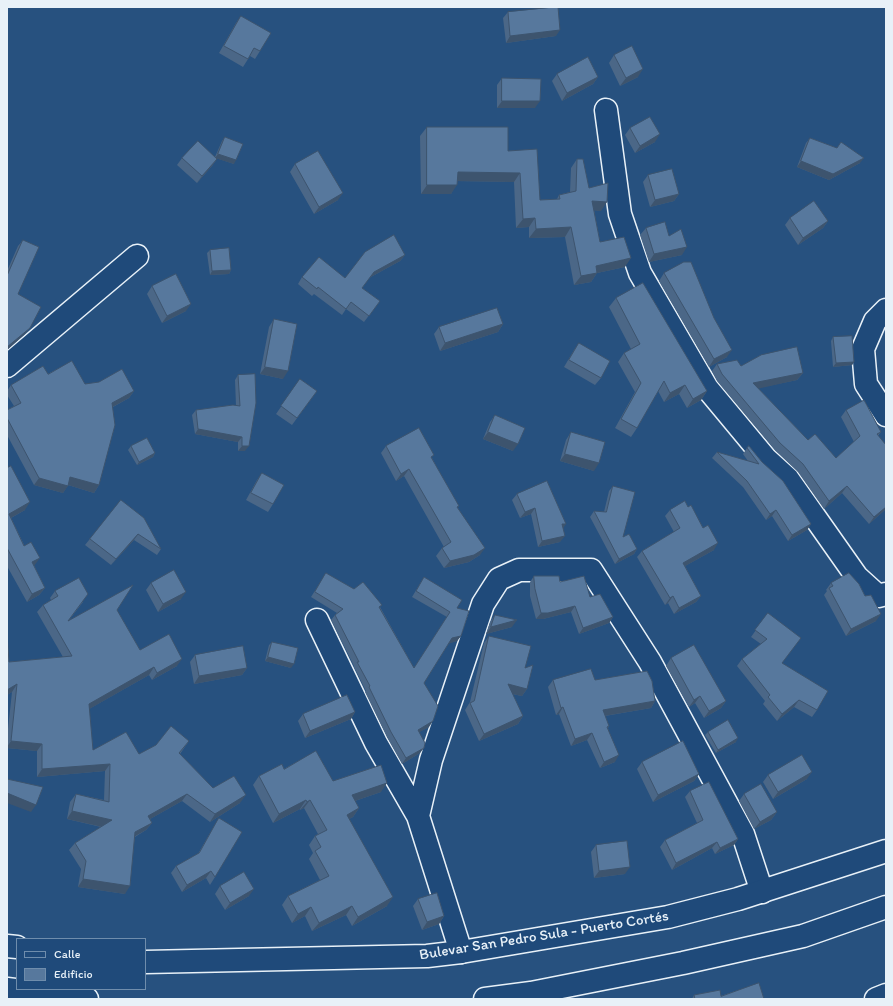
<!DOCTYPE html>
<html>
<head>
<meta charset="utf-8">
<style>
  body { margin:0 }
  #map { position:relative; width:893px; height:1006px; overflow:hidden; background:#27517f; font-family:Itim,sans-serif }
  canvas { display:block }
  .frame { position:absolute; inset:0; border:8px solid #e8f1f8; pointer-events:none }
  .legend { position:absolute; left:16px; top:938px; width:130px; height:52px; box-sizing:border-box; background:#1f4a7a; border:1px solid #6f8dac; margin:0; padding:5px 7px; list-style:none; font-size:12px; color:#e8f1f8 }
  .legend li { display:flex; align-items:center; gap:8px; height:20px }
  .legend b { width:20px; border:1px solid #6f8dac }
</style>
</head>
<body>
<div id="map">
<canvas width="893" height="1006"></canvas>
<div class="frame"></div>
<ul class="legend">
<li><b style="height:5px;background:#1f4a7a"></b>Calle</li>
<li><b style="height:11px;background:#57789d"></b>Edificio</li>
</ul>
</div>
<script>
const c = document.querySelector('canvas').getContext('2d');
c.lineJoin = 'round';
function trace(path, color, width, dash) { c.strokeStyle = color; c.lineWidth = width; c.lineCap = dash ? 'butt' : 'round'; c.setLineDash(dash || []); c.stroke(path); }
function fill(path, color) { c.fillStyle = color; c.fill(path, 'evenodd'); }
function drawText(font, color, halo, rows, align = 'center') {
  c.font = font + ' Itim,sans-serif'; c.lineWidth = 3.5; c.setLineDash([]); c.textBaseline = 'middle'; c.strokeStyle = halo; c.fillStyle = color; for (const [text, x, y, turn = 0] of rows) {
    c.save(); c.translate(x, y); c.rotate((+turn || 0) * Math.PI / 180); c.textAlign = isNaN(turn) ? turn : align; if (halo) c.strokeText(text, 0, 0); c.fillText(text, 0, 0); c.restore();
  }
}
const street = new Path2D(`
  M606 110 620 214 640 273 707 388 766 459 788 479 857 577 878 596 886 594
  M886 310 875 321 863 349 866 384 886 415
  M7 366 137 256
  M317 620 376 743 418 816 461 952
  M418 816 431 760 483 604 499 579 519 570H591L650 662 743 834 762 892
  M876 999 886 995`);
const highway = new Path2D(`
  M7 946 17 947
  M145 962 427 956 461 952 668 917 738 899 886 851
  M7 989 87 999
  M485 999 531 993 683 963 803 936 886 907`);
trace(street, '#e8f1f8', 25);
trace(highway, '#e8f1f8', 25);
trace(street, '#1f4a7a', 22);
trace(highway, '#1f4a7a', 22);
fill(new Path2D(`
  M508 12 556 36 506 43 503 18Z
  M241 16 260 51 255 59 250 56 243 67 219 53 236 23Z
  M614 55 638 77 620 86 609 63Z
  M557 74 598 77 593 84 562 101 552 81Z
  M502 78 535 108H497V85Z
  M427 127 508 151 540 200 557 199 559 195 570 192 571 168 577 159 589 188 601 211 594 210 600 242 625 267 597 273 591 282 574 285 565 237 529 238V227L516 228 514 182 457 181 451 194H421L420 136Z
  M630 128 655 142 635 153 625 135Z
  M225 137 234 164 216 158 217 159 212 166 197 183 177 165 182 158 215 157 222 141Z
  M810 138 837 148 860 163 829 180 797 167 806 143Z
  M295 164 338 200 314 214 290 172Z
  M648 175 679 194 674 201 650 207 643 182Z
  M790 218 828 221 823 228 798 245 785 225Z
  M646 228 669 236 682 255 649 262 640 235Z
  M23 240 18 294 30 328 25 334 7 350V271L18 246Z
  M210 250 231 270 229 274 210 275 207 253Z
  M405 255 400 261 369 278 362 288 380 301 364 322 346 309 342 315 314 294 312 296 298 284 302 277 345 278Z
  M664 273 727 357 709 367 659 281Z
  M152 286 186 311 162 323 147 294Z
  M616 298 707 391 701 400 687 408 679 394 664 402 658 391 637 428 631 437 615 428 635 392 618 362 624 353 631 349 609 307Z
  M274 319 283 379 260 374 269 327Z
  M503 324 498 332 440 351 434 334 439 327Z
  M833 337 854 362 852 365 833 367 831 341Z
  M579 343 601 378 595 385 564 367 574 350Z
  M717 364 741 366 803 373 797 380 758 388 808 440 836 458 854 442 841 417 846 410 881 432 878 436 886 445V509L869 524 842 493 824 509 798 472 775 450 717 381 712 371Z
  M48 374 85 384 134 391 129 398 113 407 99 485 94 493 68 485 63 493 34 485 7 435V410L14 406 7 395V391L11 385Z
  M238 375 245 451H238V442L195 434 192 415 196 410 236 406 235 380Z
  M300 379 317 391 292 425 276 414Z
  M495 415 513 451 483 439 490 422Z
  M571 432 594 471 560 461 566 440Z
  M131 446 155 453 153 457 137 465 128 450Z
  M386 446 432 458 458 508 480 555 469 562 444 568 436 556 442 548 444 547 404 476 396 481 381 453Z
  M747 448 811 524 807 530 788 541 772 516 766 520 743 487 712 458 717 452 748 461 743 454Z
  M7 468 25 510 11 518 45 588 39 595 27 602 7 566Z
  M262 473 273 504 268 512 246 500 257 480Z
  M613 486 623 537 637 549 634 554 615 564 590 517 594 511 604 512 609 491Z
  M517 494 563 529 560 542 538 547 531 514 520 518 512 500Z
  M121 500 161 549 157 555 134 540 111 565 85 545Z
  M670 510 714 550 685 566 701 596 696 602 674 614 668 603 665 605 637 557 642 551 674 532 665 516Z
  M326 573 380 607 414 668 447 617 412 597 424 577 457 608 461 636 457 641 449 643 424 683 429 727 419 732 420 753 402 764 387 737 365 692 366 691 354 667V666L331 620 335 615 337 613 311 597Z
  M534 576 560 582 590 597 613 617 609 623 579 634 571 612 543 619H536L530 596V582Z
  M151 583 181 599 158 612 146 590Z
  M831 583 876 621 846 636 824 595 827 591 826 590Z
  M55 591 83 602 69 620 117 610 140 650 177 666 152 680 149 675 89 709 93 750 139 754 189 741 180 754 213 788 240 803 210 822 182 801 150 819 152 823 146 830 135 837 125 894 78 887 81 869 69 850 75 843 101 827 67 819 70 802 76 794 104 800 105 771 37 777V751L7 748V738L12 692 7 695V634L9 662 63 657 37 612 43 605 51 600 50 598Z
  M768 613 782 663 817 710 812 717 794 707 777 721 763 704 765 701 737 666 742 659 761 644 751 637Z
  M495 615 512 627 486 634 490 622Z
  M489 636 525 668 527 689 522 696 512 694 523 716 518 724 479 741 465 710 470 702 484 643Z
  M272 642 291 668 265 661 269 645Z
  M195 655 247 668 242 675 194 684 190 662Z
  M671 658 726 701 721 708 704 718 695 703 689 707 666 666Z
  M553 680H595L655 701 651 708 605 716 609 726 608 728 615 762 600 768 587 740 571 746 559 714 556 715 548 687Z
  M355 712 351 719 305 738 298 721 303 714Z
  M708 732 736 742 716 753 705 735Z
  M642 762 699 774 694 781 653 802 637 769Z
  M284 769 333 781 381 792 355 801 359 808 353 817 349 819 387 906 352 926 346 915 312 931 305 916 292 923 282 905 288 896 320 880 309 859 313 853 309 845 315 836 318 834 304 808 300 810V809L273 823 253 785 259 776Z
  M768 775 807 779 773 799 763 782Z
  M690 791 738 839 734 845 715 854 712 848 672 870 660 847 665 840 697 823 685 797Z
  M744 794 777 812 771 820 754 829 739 801Z
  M219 818 215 877 210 885 206 878 182 892 171 873 176 866 198 854 214 826Z
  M596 845 625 874 594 878 591 852Z
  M220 886 249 896 225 910 215 894Z
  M418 899 444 916 439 924 422 930 413 906Z
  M694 995 721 996 764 999H692Z`), '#4b6787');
fill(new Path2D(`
  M560 30 556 36 506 43 510 36Z
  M643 69 638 77 620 86 626 78Z
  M598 77 593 84 562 101 567 93Z
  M502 101H540L535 108H497Z
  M660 134 655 142 635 153 640 146Z
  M218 154 236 160 234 164 215 158Z
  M864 158 860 163 829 180 797 167 801 161Z
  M217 159 212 166 197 183 202 176Z
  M458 172 520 173 514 182 451 181Z
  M427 185H457L451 194H421Z
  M343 193 338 200 314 214 319 207Z
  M679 194 674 201 650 207 655 200Z
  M592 201 607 202 601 211 585 210Z
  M535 218 529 227 516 228 523 219Z
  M828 221 823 228 798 245 803 238Z
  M571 227 565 237 529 238 536 229Z
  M687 247 682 255 649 262 654 254Z
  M405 255 400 261 369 278 374 272Z
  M631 258 625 267 597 273 591 282 574 285 581 276 596 266Z
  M231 270 229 274 210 275 212 271Z
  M191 304 186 311 162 323 167 316Z
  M503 324 498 332 440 351 445 343Z
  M30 328 25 334 7 350V347Z
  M732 350 727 357 709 367 714 359Z
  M854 362 852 365 833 367 836 363Z
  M265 367 288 371 283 379 260 374Z
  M803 373 797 380 748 391 753 383Z
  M685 385 679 394 664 402 670 393Z
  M134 391 129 398 107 410 112 403Z
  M707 391 701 400 687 408 693 399Z
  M198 429 242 437 238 442 195 434Z
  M488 432 518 444 513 451 483 439Z
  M242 446H249L245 451H238Z
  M155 453 153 457 137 465 139 462Z
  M565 454 599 463 594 471 560 461Z
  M409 469 404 476 396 481 401 474Z
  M70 477 99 485 94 493 65 484Z
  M39 478 68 486 63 493 34 485Z
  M847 486 842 493 824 509 829 501Z
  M30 502 25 510 7 520 9 514Z
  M886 507V509L869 524 874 517Z
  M535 508 531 514 520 518 525 512Z
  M776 510 772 516 766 520 770 514Z
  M562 524H566L562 530Z
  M811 524 807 530 788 541 792 535Z
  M138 534 134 540 111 565 116 559Z
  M565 536 560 542 538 547 542 541Z
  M718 543 714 550 678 570 683 563Z
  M485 548 480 555 469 562 444 568 450 561Z
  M637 549 634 554 615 564 619 559Z
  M40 558 34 566 32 562Z
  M45 588 39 595 27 602 32 594Z
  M186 592 181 599 158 612 163 604Z
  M673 596 668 603 665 605 670 598Z
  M701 596 696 602 674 614 679 608Z
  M575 606 571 612 543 619H536L541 613Z
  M881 614 876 621 846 636 851 629Z
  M613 617 609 623 579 634 583 628Z
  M517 620 512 627 486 634 491 627Z
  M461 636 457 641 448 644 452 638Z
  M268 657 294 664 291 668 265 661Z
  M182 659 177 666 152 680 157 673Z
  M154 667 149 675 84 712 89 704Z
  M247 668 242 675 194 684 199 676Z
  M17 684 12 692 7 695V690Z
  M508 684 527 689 522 696 503 692Z
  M700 696 695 703 689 707 694 700Z
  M799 700 794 707 777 721 782 714Z
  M655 701 651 708 598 717 603 710Z
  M726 701 721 708 704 718 709 711Z
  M563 707 559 714 556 715 561 708Z
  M355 712 351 719 305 738 310 731Z
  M523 716 518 724 479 741 484 734Z
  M433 721 429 727 414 735 418 730Z
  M592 733 587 740 571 746 575 739Z
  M738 738 736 742 716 753 718 750Z
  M11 741 42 744 37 751 7 748V747Z
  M424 748 420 753 402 764 406 758Z
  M619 755 615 762 600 768 604 762Z
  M110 764 105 771 37 777 42 769Z
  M812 772 807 779 773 799 778 792Z
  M699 774 694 781 653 802 658 795Z
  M387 783 381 792 346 804 352 795Z
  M7 793 36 805 31 812 7 803Z
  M187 794 182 801 143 823 148 816Z
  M246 795 240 803 210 822 215 814Z
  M306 800 300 809 273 823 279 814Z
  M310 800 304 808 300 810 307 802Z
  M359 808 353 817 341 823 347 815Z
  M72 811 112 820 107 828 67 819Z
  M777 812 771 820 754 829 760 822Z
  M152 823 146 830 130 839 135 832Z
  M738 839 734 845 715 854 720 848Z
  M717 842 712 848 672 870 676 863Z
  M630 867 625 874 594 878 599 871Z
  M211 871 206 878 182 892 187 885Z
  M83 879 130 886 125 894 78 887Z
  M254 889 249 896 225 910 230 903Z
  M393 897 387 906 352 926 358 917Z
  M352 906 346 915 312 931 319 923Z
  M311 907 305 916 292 923 298 914Z
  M444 916 439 924 422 930 427 922Z`), '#3d546e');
const building = new Path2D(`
  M558 7 560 30 510 36 508 12Z
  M241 16 271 33 260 51 254 48 248 59 224 46Z
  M632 46 643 69 626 78 614 55Z
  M588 57 598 77 567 93 557 74Z
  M502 78 541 79 540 101H502Z
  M650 117 660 134 640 146 630 128Z
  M427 127H508V151L537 149 540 200 560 199 559 195 576 191 577 159H583L589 188 608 183 607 202 592 201 600 242 624 237 631 258 596 266 597 273 581 276 571 227 536 229 535 218 523 219 520 173 458 172 457 185H427Z
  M225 137 243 144 236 160 218 154Z
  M810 138 837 148 841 142 864 158 833 174 801 161Z
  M198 141 217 159 202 176 182 158Z
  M318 151 343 193 319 207 295 164Z
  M672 169 679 194 655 200 648 175Z
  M814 201 828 221 803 238 790 218Z
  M665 222 669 236 681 229 687 247 654 254 646 228Z
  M394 235 405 255 374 272 362 288 380 301 369 316 351 302 346 309 318 287 317 289 302 277 319 257 345 278 365 252Z
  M23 240 39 247 18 294 41 307 30 328 7 347V276Z
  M229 248 231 270 212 271 210 250Z
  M684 262H691L714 318 732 350 714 359 664 273Z
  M176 274 191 304 167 316 152 286Z
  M643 283 707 391 693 399 685 385 670 393 664 381 637 428 621 419 641 383 624 353 640 344 616 298Z
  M497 308 503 324 445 343 439 327Z
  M274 319 297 324 288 371 265 367Z
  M852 336 854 362 836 363 833 337Z
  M579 343 610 361 601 378 569 360Z
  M797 347 803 373 753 383 808 440 815 434 836 458 860 436 846 410 864 400 881 432 877 434 886 445V507L874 517 847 486 829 501 803 464 780 443 722 374 717 364 737 360 741 366 761 355Z
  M72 361 85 384 99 382 122 369 134 391 112 403 115 425 99 485 70 477 68 486 39 478 7 418V410L21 403 11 385 43 366 48 374Z
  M255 374 256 403 249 446H242V437L198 429 196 410 233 405 240 406 238 375Z
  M300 379 317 391 297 418 281 406Z
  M495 415 525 428 518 444 488 432Z
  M419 428 434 455 431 457 459 506 457 507 485 548 474 555 450 561 442 548 451 542 409 469 401 474 386 446Z
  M571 432 605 442 599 463 565 454Z
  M147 438 155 453 139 462 131 446Z
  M749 446 762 462 783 481 811 524 792 535 776 510 770 514 747 481 717 452 759 464 747 448Z
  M11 466 30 502 9 514 24 546 31 542 40 558 32 562 45 588 32 594 7 548V468Z
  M262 473 284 485 273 504 251 493Z
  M547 481 566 524H562L565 536 542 541 535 508 525 512 517 494Z
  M613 486 635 492 623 537 629 534 637 549 619 559 594 511 606 512Z
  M121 500 144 518 161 549 138 534 116 559 90 539Z
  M685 501 688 507 691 505 703 528 708 525 718 543 683 563 701 596 679 608 673 596 670 598 642 551 680 528 670 510Z
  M174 570 186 592 163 604 151 583Z
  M326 573 354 589 363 582 382 605 379 607 414 668 450 612 416 591 424 577 462 600 457 608 469 611 461 636 452 638 424 683 438 706 433 721 418 730 425 743 424 748 406 758 391 732 369 687 370 686 357 662H359L335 615 343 609 315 592Z
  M849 573 859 584 865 596 871 595 881 614 851 629 829 588 833 586 831 583Z
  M534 576H559L560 582 584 576 590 597 600 594 613 617 583 628 575 606 548 613H541L535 589Z
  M79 578 88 594 68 621 133 585 117 610 140 650 169 634 182 659 157 673 154 667 89 704 93 750 126 732 139 754 156 745 171 726 189 741 179 753 213 788 234 776 246 795 215 814 187 794 148 816 152 823 135 832 130 886 83 879 86 861 75 843 112 820 72 811 76 794 109 802 110 764 42 769V744L11 741 17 684 7 690V634L9 662 72 656 43 605 58 596 55 591Z
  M768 613 801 638 782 663 828 691 817 710 799 700 782 714 768 697 770 695 742 659 767 639 755 630Z
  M495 615 517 620 491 627Z
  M489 636 531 646 525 668 533 665 527 689 508 684 523 716 484 734 470 703 474 701Z
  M272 642 298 648 294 664 268 657Z
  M694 645 726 701 709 711 700 696 694 700 671 658Z
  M243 646 247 668 199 676 195 655Z
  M591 669 595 680 647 671 652 681 655 701 603 710 609 726 607 727 619 755 604 762 592 733 575 739 563 707 561 708 553 680Z
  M347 695 355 712 310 731 303 714Z
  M728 720 738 738 718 750 708 732Z
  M683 741 699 774 658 795 642 762Z
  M316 751 333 781 381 765 387 783 352 795 359 808 347 815 393 897 358 917 352 906 319 923 311 907 298 914 288 896 329 876 315 851 321 847 315 836 327 830 310 800 307 802 306 800 279 814 259 776 282 764 284 769Z
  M802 755 812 772 778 792 768 775Z
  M7 779 43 787 36 805 7 793Z
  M709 782 738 839 720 848 717 842 676 863 665 840 703 820 690 791Z
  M761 784 777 812 760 822 744 794Z
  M219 818 242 832 215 877 211 871 187 885 176 866 199 853Z
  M627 841 630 867 599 871 596 845Z
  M244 872 254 889 230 903 220 886Z
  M437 893 444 916 427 922 418 899Z
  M759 983 764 999H695L694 995 720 990 721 996Z`);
fill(building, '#57789d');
trace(building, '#3d546e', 1);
drawText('15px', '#e8f1f8', '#1f4a7a', [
  ["Bulevar San Pedro Sula - Puerto Cortés",544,936,-9]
]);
</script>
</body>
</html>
